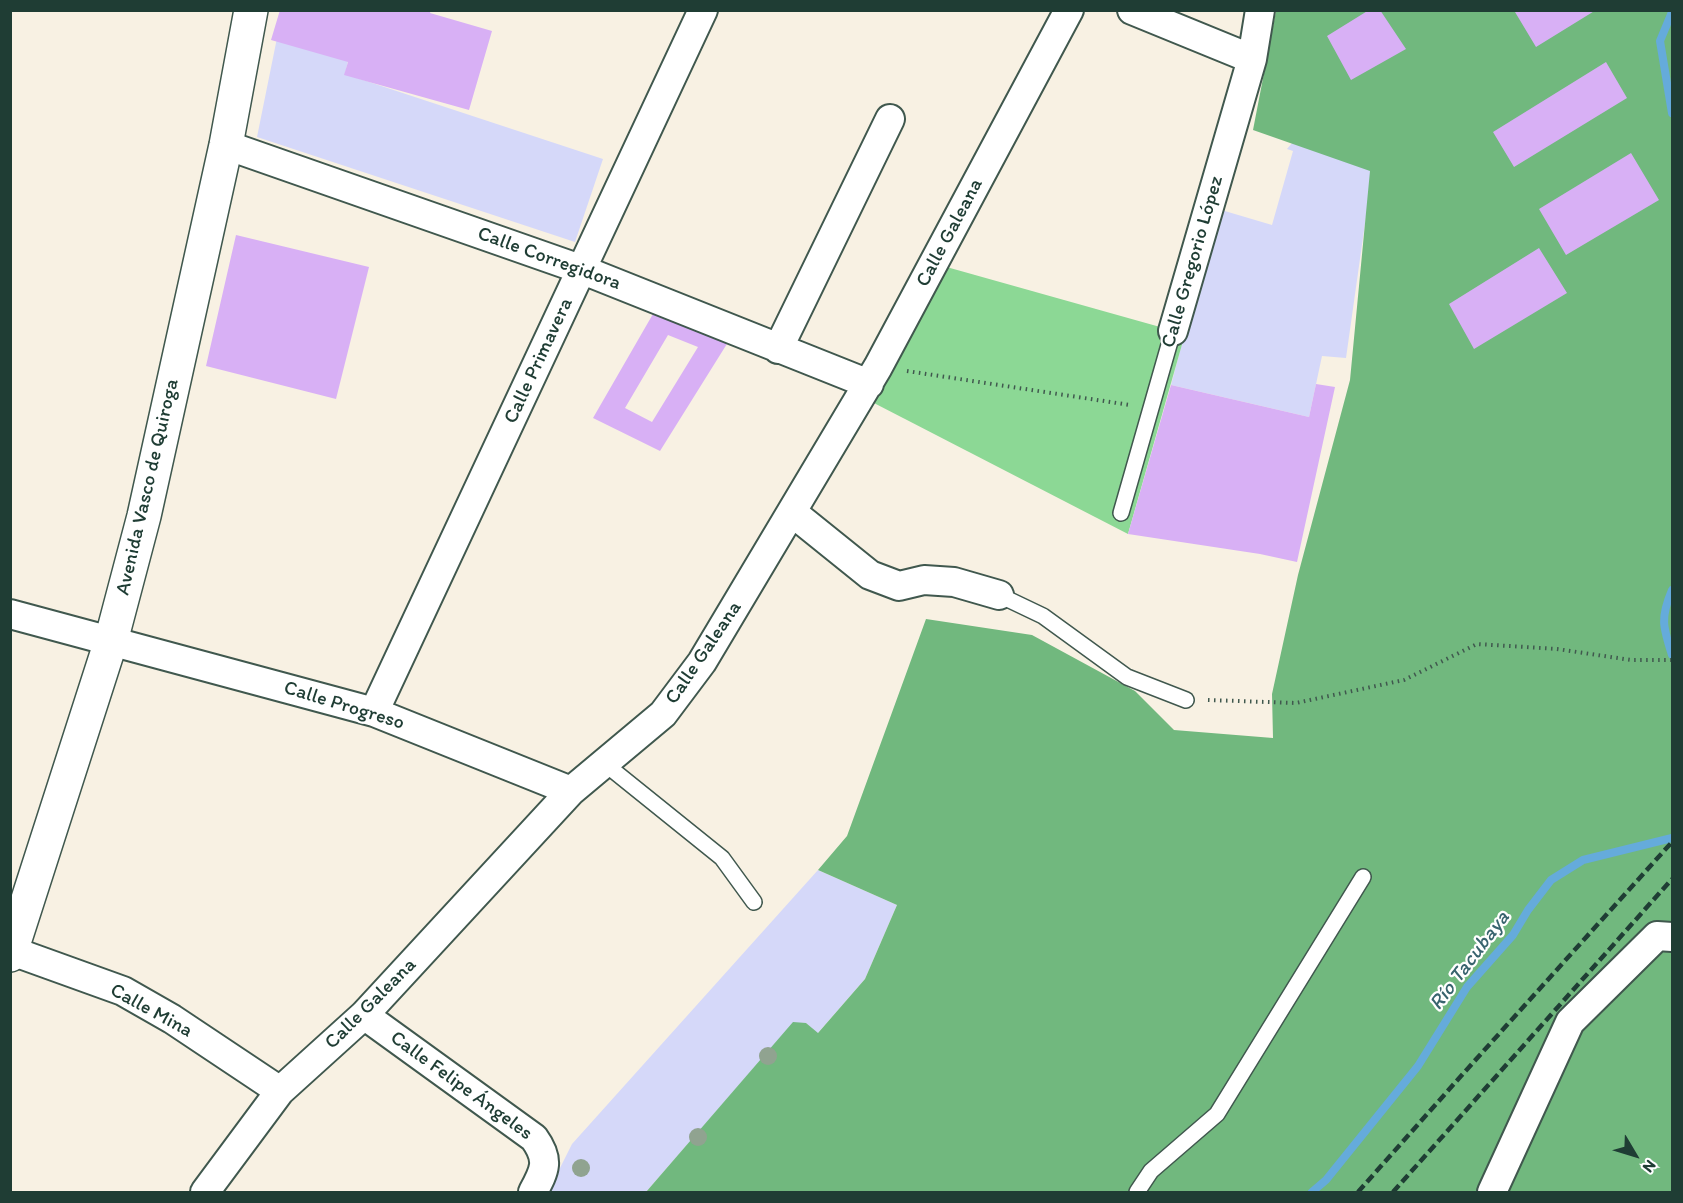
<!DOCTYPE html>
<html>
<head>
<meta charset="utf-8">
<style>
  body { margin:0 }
  #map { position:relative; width:1683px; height:1203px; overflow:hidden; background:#f8f1e3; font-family:Itim,sans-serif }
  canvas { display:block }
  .frame { position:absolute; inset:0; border:12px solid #1f3d34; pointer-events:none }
  .north { position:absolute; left:1605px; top:1125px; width:60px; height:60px; -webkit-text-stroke:4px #fff; paint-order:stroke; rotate:128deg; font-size:16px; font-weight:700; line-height:24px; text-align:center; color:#1f3d34 }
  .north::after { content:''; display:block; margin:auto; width:21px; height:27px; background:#1f3d34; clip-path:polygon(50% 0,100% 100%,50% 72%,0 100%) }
</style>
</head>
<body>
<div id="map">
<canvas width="1683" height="1203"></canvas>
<div class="frame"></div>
<div class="north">N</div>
</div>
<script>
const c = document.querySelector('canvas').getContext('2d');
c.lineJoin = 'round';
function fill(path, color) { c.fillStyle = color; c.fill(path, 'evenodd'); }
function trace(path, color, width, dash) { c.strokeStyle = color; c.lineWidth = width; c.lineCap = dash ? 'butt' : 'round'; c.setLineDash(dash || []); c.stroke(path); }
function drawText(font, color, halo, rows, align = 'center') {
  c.font = font + ' Itim,sans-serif'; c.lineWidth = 4.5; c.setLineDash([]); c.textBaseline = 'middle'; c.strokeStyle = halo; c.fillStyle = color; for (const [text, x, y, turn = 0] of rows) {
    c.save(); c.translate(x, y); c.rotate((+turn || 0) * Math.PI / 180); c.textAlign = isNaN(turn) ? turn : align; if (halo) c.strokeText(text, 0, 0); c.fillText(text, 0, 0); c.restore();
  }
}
fill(new Path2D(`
  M1315 10 1672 436 1358 390 1371 181 1346 358 1322 356 1309 417 1171 385 1218 209 1272 225 1293 151 1287 149 1341 85Z
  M277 38 348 61 345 74 603 159 575 242 257 137Z
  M818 870 897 905 865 979 817 1034 806 1023H793L646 1192H548L572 1144Z`), '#d5d8f9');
fill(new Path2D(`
  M943 266 1185 334 1128 534 872 402Z`), '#8cd895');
fill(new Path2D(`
  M1276 11H1672V1192H646L793 1022 806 1023 818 1033 865 979 897 905 818 870 847 836 926 619 1032 635 1135 691 1174 730 1273 738 1272 694 1298 575 1350 380 1370 171 1253 130Z`), '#71b87e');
trace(new Path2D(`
  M1672 12 1660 41 1672 113
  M1672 590C1660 618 1663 627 1672 655
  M1312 1192 1326 1180 1418 1066 1467 987 1513 935 1528 910 1551 880 1583 860 1672 838`), '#65abdb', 8);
fill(new Path2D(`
  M280 10H431L430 13 492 31 469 110 344 75 348 62 271 40Z
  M1369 10H1380L1406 49 1351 80 1327 36Z
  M1518 10H1596L1536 47 1515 12Z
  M1606 62 1627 98 1514 167 1493 132Z
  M1631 153 1659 200 1566 255 1539 209Z
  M236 235 369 267 336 399 206 366Z
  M1539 248 1567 293 1474 349 1449 304Z
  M657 307 730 339 660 451 593 418ZM668 335 698 347 652 422 625 408Z
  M1316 384 1335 387 1297 562 1260 554 1128 534 1171 385 1309 417Z`), '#d8b0f5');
const service = new Path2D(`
  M1121 513 1173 331
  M999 595 1043 616 1127 677 1186 700
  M604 763 722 858 754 902
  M1137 1192 1151 1171 1217 1114 1363 877`);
const minor = new Path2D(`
  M1132 10 1252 59
  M226 145 583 270 869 384
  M1173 331 1252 59 1260 10
  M778 349 890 119
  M793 513 870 575 899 586 924 580 954 582 999 595
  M10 614 374 712 571 791
  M374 712 703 10
  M12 951 123 991 172 1019 280 1091
  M364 1015 534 1138C550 1160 545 1170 533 1192
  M205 1192 280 1091 364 1015 571 791 663 714 702 662 878 367 1069 10
  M1492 1192 1570 1022 1657 936 1672 937`);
const secondary = new Path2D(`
  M10 955 111 641 144 516 226 145 251 10`);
trace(service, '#40584e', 18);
trace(minor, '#40584e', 32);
trace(secondary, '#40584e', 36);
trace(new Path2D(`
  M907 371 1130 405
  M1208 700 1296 703 1404 680 1477 644 1557 649 1631 660H1672`), '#40584e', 4, [1.5, 4.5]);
trace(service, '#fff', 15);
trace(minor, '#fff', 28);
trace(secondary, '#fff', 33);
trace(new Path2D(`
  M1358 1192 1461 1076 1672 842
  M1393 1192 1672 879`), '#1f3d34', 4.5, [9, 4.5]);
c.fillStyle = '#90a390';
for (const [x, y] of [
  [768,1056],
  [698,1137],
  [581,1168]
]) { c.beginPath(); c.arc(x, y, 9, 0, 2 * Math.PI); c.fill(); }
drawText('20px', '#1f3d34', '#fff', [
  ["Calle Galeana",950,233,-62],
  ["Calle Corregidora",549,259,20],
  ["Calle Gregorio López",1193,262,-74],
  ["Calle Primavera",539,361,-65],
  ["Avenida Vasco de Quiroga",148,487,-77],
  ["Calle Galeana",704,653,-56],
  ["Calle Progreso",344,706,17],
  ["Calle Galeana",371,1004,-45],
  ["Calle Mina",151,1011,29],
  ["Calle Felipe Ángeles",461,1086,36]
]);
drawText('italic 21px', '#38646e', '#fff', [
  ["Río Tacubaya",1470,961,-53]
]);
</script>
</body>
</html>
